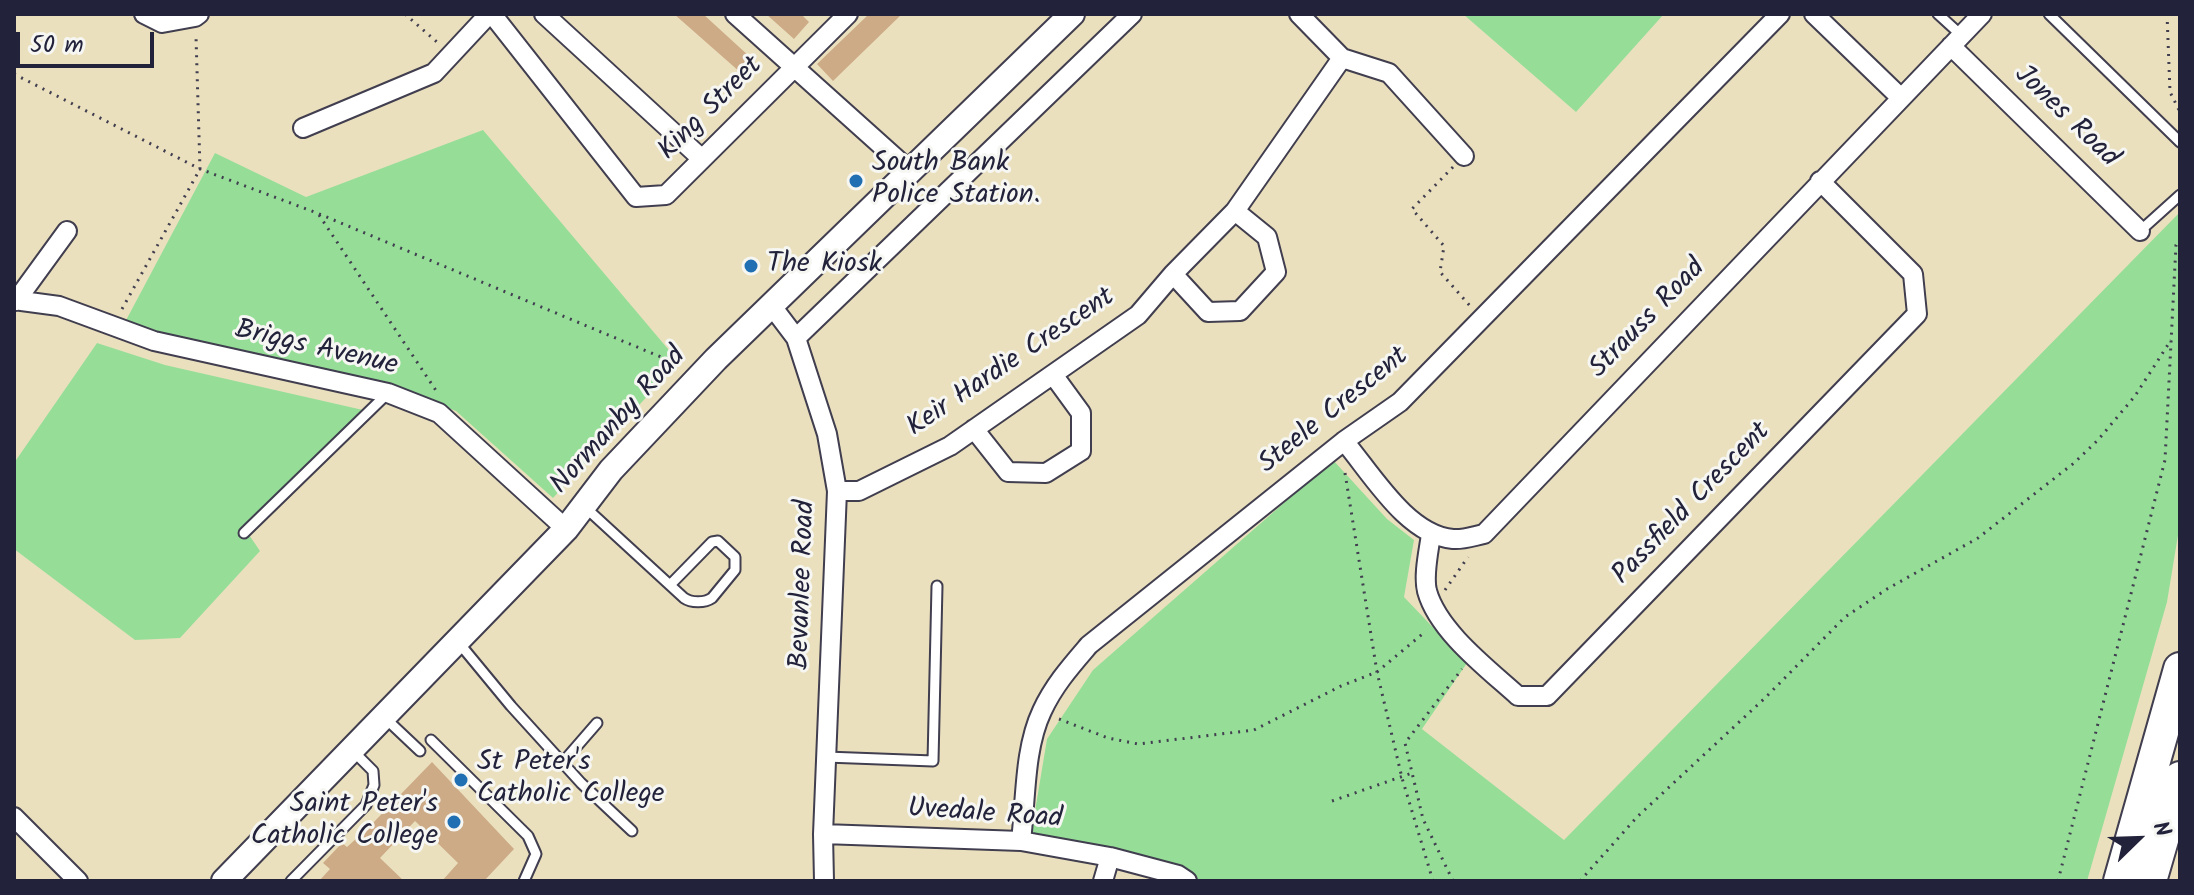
<!DOCTYPE html>
<html>
<head>
<meta charset="utf-8">
<style>
  body { margin:0 }
  #map { position:relative; width:2194px; height:895px; overflow:hidden; background:#ebe0be; font-family:Kalam,sans-serif }
  canvas { display:block }
  .frame { position:absolute; inset:0; border:16px solid #22223b; pointer-events:none }
  .north { position:absolute; left:2098px; top:799px; width:80px; height:80px; -webkit-text-stroke:6px #f6f6f2; paint-order:stroke; rotate:67deg; font-size:22px; font-weight:700; line-height:32px; text-align:center; color:#22223b }
  .north::after { content:''; display:block; margin:auto; width:28px; height:36px; background:#22223b; clip-path:polygon(50% 0,100% 100%,50% 72%,0 100%) }
  .scale { position:absolute; left:16px; top:32px; width:138px; height:36px; box-sizing:border-box; border:4px solid #22223b; border-top:0; padding-left:10px; font-size:24px; line-height:28px; white-space:nowrap; color:#22223b; -webkit-text-stroke:6px #f6f6f2; paint-order:stroke }
</style>
</head>
<body>
<div id="map">
<canvas width="2194" height="895"></canvas>
<div class="frame"></div>
<div class="north">N</div>
<div class="scale">50 m</div>
</div>
<script>
const c = document.querySelector('canvas').getContext('2d');
c.lineJoin = 'round';
function fill(path, color) { c.fillStyle = color; c.fill(path, 'evenodd'); }
function trace(path, color, width, dash) { c.strokeStyle = color; c.lineWidth = width; c.lineCap = dash ? 'butt' : 'round'; c.setLineDash(dash || []); c.stroke(path); }
function drawText(font, color, halo, rows, align = 'center') {
  c.font = font + ' Kalam,sans-serif'; c.lineWidth = 6; c.setLineDash([]); c.textBaseline = 'middle'; c.strokeStyle = halo; c.fillStyle = color; for (const [text, x, y, turn = 0] of rows) {
    c.save(); c.translate(x, y); c.rotate((+turn || 0) * Math.PI / 180); c.textAlign = isNaN(turn) ? turn : align; if (halo) c.strokeText(text, 0, 0); c.fillText(text, 0, 0); c.restore();
  }
}
fill(new Path2D(`
  M1463 14H1664L1576 112Z
  M483 130 679 362 553 498 456 411 384 383 124 324 215 153 306 197Z
  M2180 212V523L2167 602 2087 881H1193L1030 841 1047 739 1093 670 1333 460 1387 519 1414 540 1404 597 1467 663 1422 729 1564 840Z
  M97 343 165 365 363 410 243 526 260 551 180 638 135 640 14 549V463Z`), '#96de98');
fill(new Path2D(`
  M674 14H703L761 67 749 80Z
  M766 14H801L809 22 794 39Z
  M869 14H902L833 81 817 64Z
  M432 762 514 849 484 881H442L458 863 415 821 380 858 404 881H319L330 869 323 863 342 843 347 847 371 825Z`), '#cdab87');
const lane = new Path2D(`
  M1938 14 1961 35
  M2049 14 2180 142
  M2140 231 2180 195
  M586 508 684 598C691 603 705 603 712 598L735 570V557L718 541 712 542 670 585
  M244 533 388 393
  M459 643 511 706 581 783 632 831
  M384 717 420 751
  M431 740 528 836 536 854 524 881
  M826 757 933 761 937 586
  M564 761 597 723
  M291 881 366 805 374 785 373 771 352 750`);
const street = new Path2D(`
  M144 14 162 23 195 17 199 14
  M492 14 636 197 666 195 848 14
  M544 14 702 159
  M735 14 910 171
  M1299 14 1342 58 1389 73 1464 156
  M1814 14 1901 98
  M1951 46 2140 231
  M303 128 434 73 489 14
  M1173 274 1208 312 1240 311 1276 272 1267 237 1235 211
  M14 300 59 306 154 341 388 393 439 413 566 529
  M16 301 67 231
  M771 305 796 338 827 434 837 491 823 834 824 881
  M796 338 1132 14
  M974 429 1008 472 1046 473 1081 451V413L1054 376
  M1344 441C1372 474 1407 535 1453 539 1463 540 1474 536 1484 534L1982 14
  M837 491H859L950 446 1138 315 1173 274 1235 211 1342 58
  M1431 534C1429 550 1423 575 1427 591 1438 631 1487 668 1518 696H1547L1917 314 1913 274 1820 181
  M14 817 78 881
  M823 834 1021 841 1110 857 1178 875 1187 881
  M1021 841C1026 799 1024 749 1042 711 1054 685 1071 666 1089 645L1344 441 1400 402 1780 14
  M1103 881 1110 857`);
const secondary = new Path2D(`
  M224 881 566 529 611 470 716 359 1072 14`);
const highway = new Path2D(`
  M2120 881 2180 669
  M2150 881 2180 778`);
trace(lane, '#403e4f', 13);
trace(street, '#403e4f', 22);
trace(secondary, '#403e4f', 28);
trace(highway, '#403e4f', 36);
trace(new Path2D(`
  M405 14 438 43
  M2167 14 2170 92 2180 112
  M14 74 200 169 317 213 680 365
  M1453 167 1412 209 1444 246 1440 272 1471 307
  M319 215 437 392
  M122 309 200 169 196 37
  M1345 473 1377 672 1402 778 1433 881
  M1445 590 1468 557
  M1059 719 1108 738 1138 744 1254 730 1341 686 1377 672 1426 631
  M1332 801 1412 773
  M1453 881 1423 819 1405 743 1462 669
  M1580 881 1637 817 1765 698 1845 617 1887 589 1978 538 2074 463 2098 440 2135 396 2171 340
  M2058 881 2165 460 2176 245 2180 238`), '#403e4f', 3, [2, 6]);
trace(lane, '#fff', 9);
trace(street, '#fff', 18);
trace(secondary, '#fff', 24);
trace(highway, '#fff', 32);
for (const [x, y, r, color] of [
  [856,181,8,"#1f6fb2"],
  [751,266,8,"#1f6fb2"],
  [461,780,8,"#1f6fb2"],
  [454,822,8,"#1f6fb2"]
]) { const dot = new Path2D(); dot.arc(x, y, r, 0, 2 * Math.PI); c.fillStyle = color; c.fill(dot); trace(dot, '#f6f6f2', 3); }
drawText('28px', '#22223b', '#f6f6f2', [
  ["King Street",712,110,-45],
  ["Jones Road",2065,118,44],
  ["Strauss Road",1649,320,-46],
  ["Briggs Avenue",316,350,13],
  ["Keir Hardie Crescent",1012,364,-34],
  ["Steele Crescent",1335,412,-39],
  ["Normanby Road",620,422,-48],
  ["Passfield Crescent",1693,505,-46],
  ["Bevanlee Road",805,585,-88],
  ["Uvedale Road",985,816,4]
]);
drawText('28px', '#22223b', '#f6f6f2', [
  ["South Bank",872,165],
  ["Police Station.",872,197],
  ["The Kiosk",767,266],
  ["St Peter's",477,764],
  ["Catholic College",477,796],
  ["Saint Peter's",438,806,"right"],
  ["Catholic College",438,838,"right"]
], 'left');
</script>
</body>
</html>
